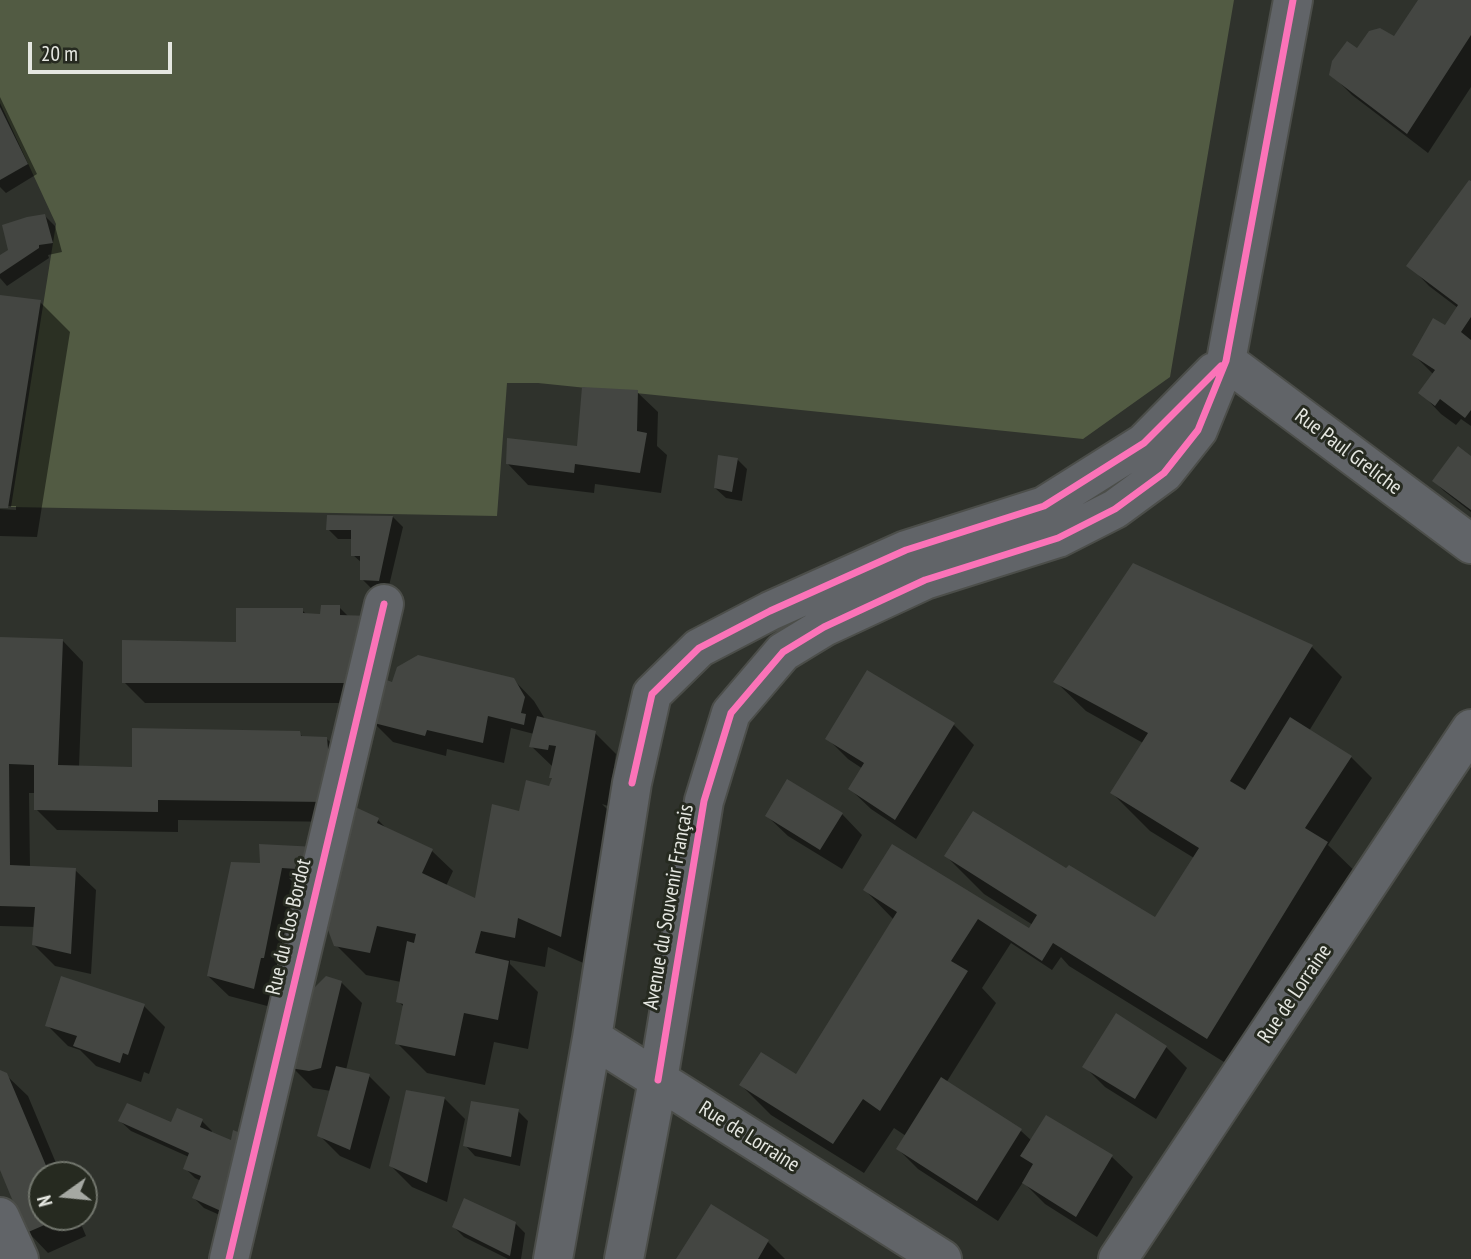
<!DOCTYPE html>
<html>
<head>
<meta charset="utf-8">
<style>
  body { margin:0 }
  #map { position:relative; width:1471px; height:1259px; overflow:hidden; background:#2f322c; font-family:"PT Sans Narrow",sans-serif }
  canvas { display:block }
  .north { position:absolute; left:28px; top:1161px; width:70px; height:70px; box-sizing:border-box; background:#262a20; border:2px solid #72766d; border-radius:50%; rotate:255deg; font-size:19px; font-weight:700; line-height:28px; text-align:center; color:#e5e7e1 }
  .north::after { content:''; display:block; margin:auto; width:24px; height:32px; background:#a5a8a2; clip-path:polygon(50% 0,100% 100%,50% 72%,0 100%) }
  .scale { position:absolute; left:28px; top:42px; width:144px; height:32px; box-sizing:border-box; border:4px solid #e5e7e1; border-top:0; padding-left:9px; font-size:21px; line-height:24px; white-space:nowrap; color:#e5e7e1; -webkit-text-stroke:5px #262a20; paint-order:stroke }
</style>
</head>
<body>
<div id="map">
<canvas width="1471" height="1259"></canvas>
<div class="north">N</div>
<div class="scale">20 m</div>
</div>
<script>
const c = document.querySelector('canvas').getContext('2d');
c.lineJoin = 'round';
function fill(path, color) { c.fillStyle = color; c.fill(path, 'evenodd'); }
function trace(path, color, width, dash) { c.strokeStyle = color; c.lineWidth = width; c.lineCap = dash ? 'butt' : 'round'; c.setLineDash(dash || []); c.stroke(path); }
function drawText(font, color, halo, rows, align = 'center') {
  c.font = font + ' "PT Sans Narrow",sans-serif'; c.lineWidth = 6; c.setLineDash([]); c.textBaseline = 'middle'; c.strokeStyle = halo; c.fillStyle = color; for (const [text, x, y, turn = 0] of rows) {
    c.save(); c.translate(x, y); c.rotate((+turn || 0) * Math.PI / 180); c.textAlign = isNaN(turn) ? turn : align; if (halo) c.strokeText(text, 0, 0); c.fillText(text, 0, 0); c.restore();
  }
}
fill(new Path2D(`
  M0 0H1234L1170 377 1083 439 538 383H507L497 516 11 507 56 224 0 103Z`), '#525b43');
fill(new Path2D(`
  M1420 0H1471V87L1428 153 1352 95 1331 74 1358 51 1394 39Z
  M0 97 37 174 6 193 0 187Z
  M1471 183V426L1461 419 1456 425 1441 414 1421 393 1434 375 1414 355 1445 327 1458 308 1429 286 1409 265Z
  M45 216 55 226 62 252 48 255 49 258 7 286 0 278V257L10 251Z
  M0 296 40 302 70 332 37 537 0 536V509L16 510V506H0Z
  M637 392 658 412 657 446 667 455 661 493 595 484 594 493 528 485 508 464 579 448Z
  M1471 458V512L1444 491 1434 481Z
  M737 459 747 469 742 501 726 498 715 488Z
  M393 517 403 527 388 590 372 589 362 579V563L353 555V539H338L328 529Z
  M1133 565 1312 647 1342 677 1309 731 1351 757 1372 778 1328 845 1365 881 1245 1075 1069 966 1061 957 1052 970 1011 943 982 988 996 1003 946 1083 1021 1131 1032 1141 1047 1117 1112 1157 1133 1177 1097 1237 1045 1204 1023 1182 998 1221 918 1169 898 1149 906 1136 894 1128 864 1173 771 1115 741 1085 797 1077 894 920 865 890 893 846 1036 934 1033 925 984 894 946 856 1067 871 1156 919 1194 858 1150 831 1112 793 1143 743 1086 711 1056 682Z
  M339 607 349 617 381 680 394 684 513 679 534 701 545 719 595 733 616 754 608 806 602 804 616 818 590 966 548 947 545 967 510 960V964L538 992 528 1049 494 1042 485 1085 427 1073 397 1043 404 1007 398 1001 401 982 366 975 336 945 349 822 178 820V832L57 830 36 809V793H29L30 867 75 870 96 890 91 974 55 966 34 945 35 927 0 926V639L63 641 83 662 79 767 134 769 299 733 304 738H326L360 772 351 807 378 820 388 830 432 851 453 871 446 886 476 900 520 813 548 788 553 780 551 777 553 767 531 746 534 734 511 728 504 763 447 749 446 756 393 742 372 721 376 703H145L124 682 238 643 302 610 307 615 321 616Z
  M954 725 974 745 916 839 871 809 850 789 863 769 848 759 828 739Z
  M842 814 862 835 842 869 788 836 767 816Z
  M260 846 322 879 289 878 302 891 275 1008 229 996 208 976 261 865Z
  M341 982 362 1003 346 1070 369 1076 390 1097 370 1169 340 1156 319 1135 331 1091 313 1088 292 1067Z
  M144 1006 165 1027 149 1074 144 1072 141 1082 96 1066 80 1050 68 1046 47 1025Z
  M1116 1015 1166 1047 1187 1068 1156 1119 1105 1087 1085 1067Z
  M0 1072 6 1075 28 1096 61 1175H42V1217H78L86 1236 48 1253 28 1232 0 1165Z
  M444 1098 465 1119 447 1202 412 1187 391 1166Z
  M518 1111 528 1121 520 1166 475 1156 465 1145Z
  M120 1121 172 1124 202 1121 212 1131 211 1133 240 1224 204 1208 194 1198 201 1181 195 1178 185 1168 189 1157 131 1131Z
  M515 1223 525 1233 521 1259H508L464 1237 454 1227Z
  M768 1242 785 1259H678Z`), '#0007');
fill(new Path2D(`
  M1418 0H1471V35L1407 134 1329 75 1332 61 1347 41 1357 48 1369 31 1380 28 1394 36Z
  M0 107 28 164 0 180Z
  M1469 180 1471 181V317L1461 332 1471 340V410L1465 418 1440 399 1435 406 1418 393 1435 370 1412 355 1433 318 1445 325 1458 305 1406 266Z
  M45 214 53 243 39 245V248L0 274V255L8 250 2 225 27 217Z
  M0 295 41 300 8 508H0Z
  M582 387 638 390 637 431 647 433 640 473 575 464 574 473 506 464 507 438 577 446Z
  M1458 446 1471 456V510L1432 481Z
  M718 455 738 458 732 492 714 488Z
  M327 515 393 516 379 581 360 580V556H351V530H326Z
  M1133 563 1313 645 1230 781 1245 790 1290 717 1352 756 1305 828 1328 842 1207 1039 1053 943 1042 961 978 919 951 961 968 971 880 1111 863 1099 833 1144 739 1085 761 1052 796 1074 897 912 863 890 892 844 1029 928 1037 915 944 856 973 811 1066 868 1069 865 1155 917 1199 848 1110 793 1148 733 1053 682Z
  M321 605H340V615L371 616 356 683H122V640L236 642V608H303V613L320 614Z
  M0 637 63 639 58 765 132 767V728L300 731 301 736 327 737 328 749 340 750 327 802 158 800V812L34 810V765L9 764 10 865 76 868 71 954 32 945 35 907 0 906Z
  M418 655 514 678 525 697 521 713 526 714 524 725 488 716 483 743 427 730 425 736 370 722 381 678 392 682 397 667Z
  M867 670 955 723 895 820 848 789 864 763 825 739Z
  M537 716 596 731 561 937 518 918 515 938 481 931 475 953 509 961 498 1020 464 1013 455 1056 395 1044 403 1004 396 1002 407 941 414 943 416 934 377 926 370 953 334 946 325 922 351 805 379 818 377 823 433 849 422 873 475 898 492 804 519 811 526 780 549 786 552 778H549L556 746 549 745 548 750 529 747Z
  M787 779 843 813 820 850 765 816Z
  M259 844 317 847 312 870 282 868 264 958H261L254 989 207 976 231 862 260 863Z
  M61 976 145 1004 128 1055 123 1053 120 1063 73 1046 77 1036 45 1026Z
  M326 976 342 981 321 1068 309 1071 290 1068 308 994Z
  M1116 1013 1167 1046 1135 1099 1082 1067Z
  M336 1066 370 1074 350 1150 317 1136Z
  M0 1070 7 1073 50 1175H42V1217H63L26 1233 0 1170Z
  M941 1077 1022 1129 977 1201 896 1149Z
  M406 1090 445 1097 427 1183 389 1166Z
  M471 1101 519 1109 511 1157 463 1146Z
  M127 1103 171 1122 177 1108 203 1119 200 1127 231 1140 233 1130 250 1137 230 1215 192 1198 201 1176 183 1169 189 1153 118 1121Z
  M1046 1115 1113 1155 1076 1217 1022 1183 1033 1164 1020 1156Z
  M464 1198 516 1222 510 1256 452 1227Z
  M711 1204 769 1240 758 1259H676Z`), '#444642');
const minor = new Path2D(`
  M1226 361 1471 544
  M592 1038 942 1259
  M0 1217 19 1259
  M229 1259 384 604
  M553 1259 592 1038 632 783 652 694 699 648 770 611 906 550 1044 506 1144 443 1214 372
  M624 1259 658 1080 704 801 731 713 783 652 824 627 925 580 1058 538 1115 509 1164 473 1198 430 1226 361 1293 0
  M1118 1259 1471 729`);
trace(minor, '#4c4e4a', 42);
trace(minor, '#616468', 38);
trace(new Path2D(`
  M632 783 652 694 699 648 770 611 906 550 1044 506 1144 443 1221 366
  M658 1080 704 801 731 713 783 652 824 627 925 580 1058 538 1115 509 1164 473 1198 430 1226 361 1293 0
  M229 1259 384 604`), '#fb73b8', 7);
drawText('21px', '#e5e7e1', '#262a20', [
  ["Rue Paul Greliche",1348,452,37],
  ["Avenue du Souvenir Français",669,907,-80],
  ["Rue du Clos Bordot",289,927,-77],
  ["Rue de Lorraine",1295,994,-56],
  ["Rue de Lorraine",749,1137,32]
]);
</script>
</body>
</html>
